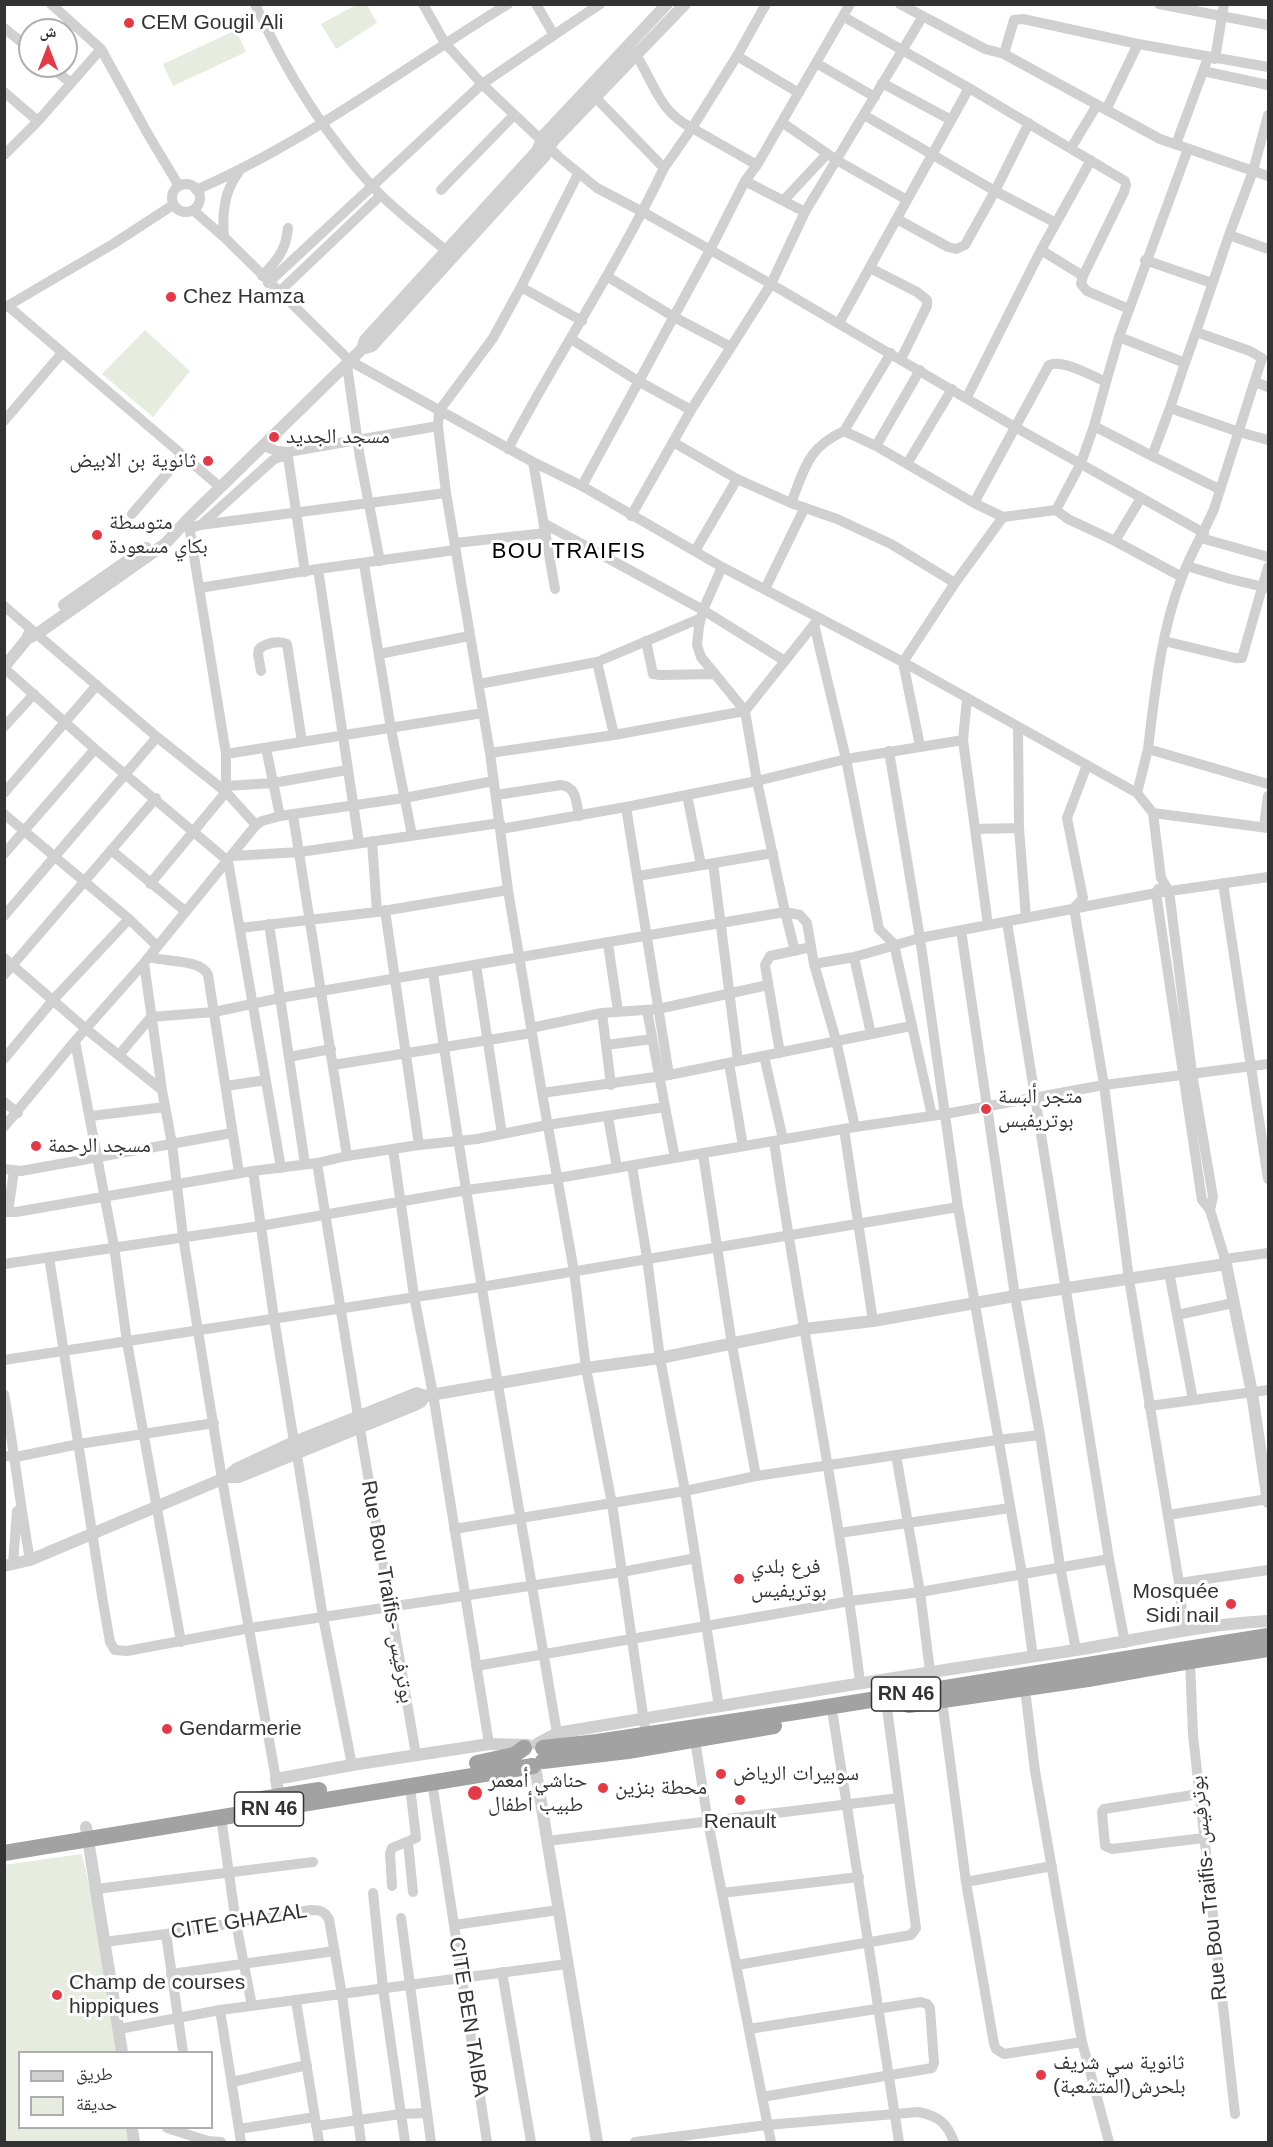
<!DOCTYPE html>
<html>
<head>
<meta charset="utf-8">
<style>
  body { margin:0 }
  #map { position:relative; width:1273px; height:2147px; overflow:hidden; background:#fff; font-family:Arial,"Noto Naskh Arabic",sans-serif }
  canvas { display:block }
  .frame { position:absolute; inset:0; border:6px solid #333; pointer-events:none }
  .legend { position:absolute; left:18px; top:2051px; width:195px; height:78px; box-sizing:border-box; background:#fff; border:2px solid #adadad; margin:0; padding:8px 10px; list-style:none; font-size:18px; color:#333 }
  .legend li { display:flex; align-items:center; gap:12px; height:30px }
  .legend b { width:30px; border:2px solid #adadad }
  .north { position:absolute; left:18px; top:18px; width:60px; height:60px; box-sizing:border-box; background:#fff; border:2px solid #adadad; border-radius:50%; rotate:0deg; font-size:16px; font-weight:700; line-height:24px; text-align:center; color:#333 }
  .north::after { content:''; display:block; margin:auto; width:21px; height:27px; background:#e63946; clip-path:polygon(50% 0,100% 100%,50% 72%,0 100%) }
</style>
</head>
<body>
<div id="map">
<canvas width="1273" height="2147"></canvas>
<div class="frame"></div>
<ul class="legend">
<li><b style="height:8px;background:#d0d0d0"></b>طريق</li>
<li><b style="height:16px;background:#e6ecdf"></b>حديقة</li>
</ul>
<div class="north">ش</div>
</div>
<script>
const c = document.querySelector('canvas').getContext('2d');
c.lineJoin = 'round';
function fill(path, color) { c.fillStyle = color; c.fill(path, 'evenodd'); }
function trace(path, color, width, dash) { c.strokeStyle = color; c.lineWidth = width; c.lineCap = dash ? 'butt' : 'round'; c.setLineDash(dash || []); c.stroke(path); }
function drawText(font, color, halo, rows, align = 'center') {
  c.font = font + ' Arial,"Noto Naskh Arabic",sans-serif'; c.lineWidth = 6; c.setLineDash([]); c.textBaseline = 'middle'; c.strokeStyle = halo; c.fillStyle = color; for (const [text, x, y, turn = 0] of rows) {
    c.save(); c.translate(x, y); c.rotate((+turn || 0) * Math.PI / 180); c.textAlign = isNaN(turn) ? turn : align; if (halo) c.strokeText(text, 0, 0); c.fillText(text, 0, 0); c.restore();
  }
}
fill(new Path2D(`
  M358 4 367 5 377 23 336 49 321 24Z
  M236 30 246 52 173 86 163 64Z
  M145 330 190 371 153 417 102 374Z
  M82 1854 101 1937 119 2052H20V2128H130L132 2142H5L4 1865Z`), '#e6ecdf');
trace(new Path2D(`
  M51 4 101 49 149 136 179 186
  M255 4C285 70 324 133 372 186 396 212 426 233 452 256
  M423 4 445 43 482 84 559 157 597 188 643 212 771 284 1015 427 1204 533
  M900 4 985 49 1004 54
  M1159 4 1268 25
  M844 17 969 88 1125 181 1126 185 1124 192 1083 276 1081 284 1087 291 1129 309
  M4 28 30 49
  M554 35 600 4
  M632 49C654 79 656 110 692 128L737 56 766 4
  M737 56 799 93
  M1215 59 1224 4
  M816 63 875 97
  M50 66 71 83
  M1268 67 1138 44 1023 19 1014 20 1004 54 1160 139 1268 176
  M1203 71 1268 85
  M882 83 951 120
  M4 92 38 121
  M1106 110 1138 44
  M864 115 995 191 1056 223
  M783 123 838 161 907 200
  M1176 144 1208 58
  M1071 148 1097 105
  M4 155 38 121 101 49
  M757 165 850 4
  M578 174 521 287 582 321
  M172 198a14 14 0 1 1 28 0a14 14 0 1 1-28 0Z
  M196 190C307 142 405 67 508 4
  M441 190 514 115
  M784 200 827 154
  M193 210 224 237 350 361 533 462 582 486 722 567 903 662 1137 793 1153 813 1161 878 1169 891 1192 1073 1213 1197 1210 1210
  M805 212 923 16
  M897 219 948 247 956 249 965 245 995 191 1029 123
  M1229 235 1253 171 1268 115
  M224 237C222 213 224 191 239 172
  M1041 250 1083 276
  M1145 260 1212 283
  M870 268 917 292 927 300V306L901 359
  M262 276C277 261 286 250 288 228
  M608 277 674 317 731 347
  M268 283 482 84 554 35 536 4
  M521 287 493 338 439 411 438 426 446 493 490 753 508 890 542 1093 574 1271 586 1368 612 1504 646 1735
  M279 292 381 195
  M8 306 220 487
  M4 308 113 244 173 205
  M839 323 969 88
  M1196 332 1229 235 1268 249
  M1119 337 1188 149
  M571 339 638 381 691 410
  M347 365 360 458 380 561
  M1106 382 1119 337 1185 363 1170 408
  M1255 382 1268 387
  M967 397 1041 250 1091 160
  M4 421 62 353
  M844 431 891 353
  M673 442 691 410 771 284 805 212 745 181
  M264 446 277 451 288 452 438 426
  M876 446 920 370
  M508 449C558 354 618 265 664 168L595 97
  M533 462 555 589
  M907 464 952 389
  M582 486 710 250 745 181 757 165 692 128 664 168
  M1219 489 1152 456 1170 408 1239 432 1268 440
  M974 503 1049 365C1063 359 1092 376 1106 382L1094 426
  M1056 510 1081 463 1094 426 1152 456
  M132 514 182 456
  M631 516 673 442 737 479 791 503
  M545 524 703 610 785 661
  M201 525 273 460 280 457H288L305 572
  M190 528 200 525 446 493
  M1201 538 1268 557
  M1115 541 1141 498
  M455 543 546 533
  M695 551 737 479
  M364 564 391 729 412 835
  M1187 566 1230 579 1268 588
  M722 567 703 610 699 626 697 645 701 657 745 711 757 781 785 912 795 951
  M318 569 359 843
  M955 583 891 544 837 519 791 503C805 468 807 448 844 431L876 446 974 503 1003 517 1056 510 1068 519 1115 541 1182 577
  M199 588 318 569 455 550
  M765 589 804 509
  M4 606 157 737 226 792 256 825
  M814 624 846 759 879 929 894 944 932 1116
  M646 641 653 674 660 675 715 674
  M1164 641 1235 658H1242L1268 567
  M379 654 469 636
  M597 662 614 735
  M4 668 95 749 228 861 281 1168
  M261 671 258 654 259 649C266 643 278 640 287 644L302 742
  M479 684 597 662 701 618
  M967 699 963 740 988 925
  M745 711 816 622
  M4 727 34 694
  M1018 727 1019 828
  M920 746 903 662 955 583 1003 517
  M266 748 280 816
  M1148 749C1155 691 1161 631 1182 577 1191 553 1204 532 1214 509L1262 358 1250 351 1196 332 1185 363
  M889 751 920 938 958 1207 1022 1574 1033 1657
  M490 753 614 735 745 711
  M226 754 483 713
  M226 786 273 783 347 770
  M4 793 97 685
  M1137 793 1148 749 1268 784
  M496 795 561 785C577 787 576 802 579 816
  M687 795 701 865
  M626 807 669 1075
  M1153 813 1268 828
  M4 814 129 919 157 946
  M293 815 347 1156
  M1264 826 1268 796
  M501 829 626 807 757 781 846 759 963 740
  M975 829 1019 828 1026 918
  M372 841 377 912
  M111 850 185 911
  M4 854 95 749
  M232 856 300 852 500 823
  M713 863 738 1061
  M638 876 773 853
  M1223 883 1268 1179
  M150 884 226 792V754L188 519
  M1158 889 1156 893 1202 1200 1210 1210 1225 1259 1268 1253
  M1074 908 1104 1085 1129 1279 1179 1583 1184 1631
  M1074 908 1083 898 1067 818 1087 765
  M385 910 419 1145
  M4 916 157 737
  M1007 922 1109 1559 1125 1643
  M269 924 305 1164
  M240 928 377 912 508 890
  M961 930 1015 1296 1040 1435 1060 1566 1076 1650
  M608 944 618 1011
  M149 957C165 962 201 959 208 975L239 1173
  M854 957 871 1034
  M4 958 86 1029 162 1090
  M144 963 162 1090 172 1144 183 1236 198 1331 222 1479 276 1779
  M814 964 854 957 920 938 1156 893 1268 877
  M476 965 502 1134
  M433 973C470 1227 514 1480 557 1733
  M4 975 156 798
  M531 1028 602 1013
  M75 1041 114 1246 127 1342 181 1642
  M606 1045 652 1039
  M780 1053 765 965 770 956 811 947
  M119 1055 151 1017 214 1012 280 998 785 912 800 915 807 923 814 964 836 1040 855 1127
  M764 1056 783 1139
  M289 1057 331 1049
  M4 1059 53 1000 129 919
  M729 1063 743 1146
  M333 1065 532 1033
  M611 1085 602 1013 658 1009 768 985
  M226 1086 266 1080
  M542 1093 669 1075 911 1026
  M4 1102 18 1113
  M665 1107 675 1158
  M91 1116 165 1107
  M608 1117 617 1168
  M4 1127 75 1041 144 963 256 825 262 821 280 816 404 798 494 781
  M844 1129 873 1321
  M774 1141C800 1322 838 1501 860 1682
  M393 1149 414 1296 433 1394 489 1744
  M703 1154 732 1345 756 1476
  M317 1163 358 1416
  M632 1166 647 1258 660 1358 685 1491 719 1707
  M4 1169 21 1171 232 1133
  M253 1171 274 1318 294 1442
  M4 1212H16L253 1171 317 1163 347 1156 419 1145 477 1139 547 1125 665 1107 647 1010
  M8 1212 14 1171
  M49 1257 103 1602 110 1642 115 1650 127 1651 250 1628 622 1572 696 1558
  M4 1264 260 1226 467 1190 558 1178 855 1127 945 1114 1104 1085 1268 1064
  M1169 1272 1193 1400
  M1177 1315 1233 1303
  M4 1360 481 1287 958 1207
  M4 1394C14 1449 20 1505 30 1560
  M1149 1406 1268 1390
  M360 1429 416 1755
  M297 1455 323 1617 352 1765
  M896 1455 920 1592 930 1671
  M4 1456 16 1457 79 1444 214 1423
  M1168 1515 1268 1499
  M454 1529 685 1491 756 1476 997 1440 1040 1435
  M839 1533 1010 1508
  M13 1564 17 1511
  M1179 1583 1268 1570
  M1190 1661 1193 1735 1235 2114
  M476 1666 850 1601 920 1592 1109 1559
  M1025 1689 1035 1771 1082 2042 1109 2142
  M942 1700 966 1882 994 2044 996 2049 1004 2054 1082 2042
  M833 1716 899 2142
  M695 1740 708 1822 771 2142
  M432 1782 454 1925
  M1199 1794 1104 1809 1102 1812 1105 1846 1112 1849 1204 1838
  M221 1817 236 1923 252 2006
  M547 1841 899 1798
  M408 1843 413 1892
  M966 1882 1052 1866
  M392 1886 390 1854 392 1848 416 1838 410 1786
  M96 1889 313 1862
  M373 1893 383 1988 405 2142
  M722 1893 859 1877
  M401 1918 431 2142
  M166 1934 183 2052
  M104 1942 166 1934 311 1910C320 1910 324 1911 329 1919L342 1995 361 2142
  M737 1965 911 1935 916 1928 887 1708
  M502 1972 531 2142
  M171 1974 335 1951
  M296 2001 319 2142
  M220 2010 241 2142
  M119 2029 220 2010 567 1964
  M749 2029 921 2002 927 2004 930 2008 934 2063 932 2068 762 2097
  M232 2082 307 2065
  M316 2126 401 2114 427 2113
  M167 2128 208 2141 221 2142
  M239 2129 315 2117
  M487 2142 454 1925 558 1910
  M635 2142 767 2125 918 2112C939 2116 947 2123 954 2142`), '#d0d0d0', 10);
trace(new Path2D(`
  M362 349 365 340 537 151 544 135 667 4
  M64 605 146 548
  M27 639 37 634 165 544 188 519 362 349 372 346 544 157 553 141 685 4
  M4 667 27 639 30 632
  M1225 1259 1252 1393 1268 1502
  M227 1477H239L415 1405 421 1402 425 1396
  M4 1566 30 1560 227 1477 236 1469 294 1442 417 1393 425 1396 586 1368 660 1358 804 1329 873 1321 1015 1296 1226 1264
  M537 1744 557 1733C725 1705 894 1677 1063 1652 1131 1642 1199 1624 1268 1621
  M535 1766 597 2142
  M279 1796 276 1779 352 1765 489 1744 528 1745
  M86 1827 122 2052
  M132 2128 134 2142`), '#d0d0d0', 12);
trace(new Path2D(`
  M909 1705 1088 1679 1190 1661 1268 1649
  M543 1748 597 1742 796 1712 1268 1636
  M543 1761 628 1751 774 1726
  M477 1763 514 1755 524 1748
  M243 1802 319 1790
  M4 1853 533 1766`), '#a2a2a2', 16);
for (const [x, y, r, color] of [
  [129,23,6,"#e63946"],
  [171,297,6,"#e63946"],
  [274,437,6,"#e63946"],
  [208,461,6,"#e63946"],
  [97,535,6,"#e63946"],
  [986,1109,6,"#e63946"],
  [36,1146,6,"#e63946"],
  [739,1579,6,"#e63946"],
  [1231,1604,6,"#e63946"],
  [167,1729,6,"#e63946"],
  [721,1774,6,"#e63946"],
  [603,1788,6,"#e63946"],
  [475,1793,8,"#e63946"],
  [740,1800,6,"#e63946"],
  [57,1995,6,"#e63946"],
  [1041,2075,6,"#e63946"]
]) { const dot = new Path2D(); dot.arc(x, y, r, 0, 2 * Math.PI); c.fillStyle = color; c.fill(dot); trace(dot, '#fff', 2); }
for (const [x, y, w] of [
  [906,1694,69],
  [269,1809,69]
]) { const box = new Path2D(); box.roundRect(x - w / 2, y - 17, w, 34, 4.5); c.fillStyle = '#fff'; c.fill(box); trace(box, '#333', 1.5); }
drawText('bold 20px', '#333', null, [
  ["RN 46",906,1694],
  ["RN 46",269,1809]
]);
drawText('21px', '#333', '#fff', [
  ["CEM Gougil Ali",141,23],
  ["Chez Hamza",183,297],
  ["مسجد الجديد",286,437],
  ["ثانوية بن الابيض",196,461,"right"],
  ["متوسطة",109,523],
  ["بكاي مسعودة",109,547],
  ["متجر ألبسة",998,1097],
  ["بوتريفيس",998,1121],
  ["مسجد الرحمة",48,1146],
  ["فرع بلدي",751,1567],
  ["بوتريفيس",751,1591],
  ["Mosquée",1219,1592,"right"],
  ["Sidi nail",1219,1616,"right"],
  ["Gendarmerie",179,1729],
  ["سوبيرات الرياض",733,1774],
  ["حناشي أمعمر",488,1781],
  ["طبيب أطفال",488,1805],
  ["محطة بنزين",615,1788],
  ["Renault",740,1822,"center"],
  ["Champ de courses",69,1983],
  ["hippiques",69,2007],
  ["ثانوية سي شريف",1053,2063],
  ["بلحرش(المتشعبة)",1053,2087]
], 'left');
drawText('21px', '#333', '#fff', [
  ["Rue Bou Traifis- بوترفيس",387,1592,80],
  ["Rue Bou Traifis- بوترفيس",1209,1888,-96],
  ["CITE GHAZAL",239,1922,-9],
  ["CITE BEN TAIBA",468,2017,81]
]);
c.letterSpacing = '1.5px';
drawText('22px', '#000', '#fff', [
  ["BOU TRAIFIS",569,552]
]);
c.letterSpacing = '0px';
</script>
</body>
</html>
